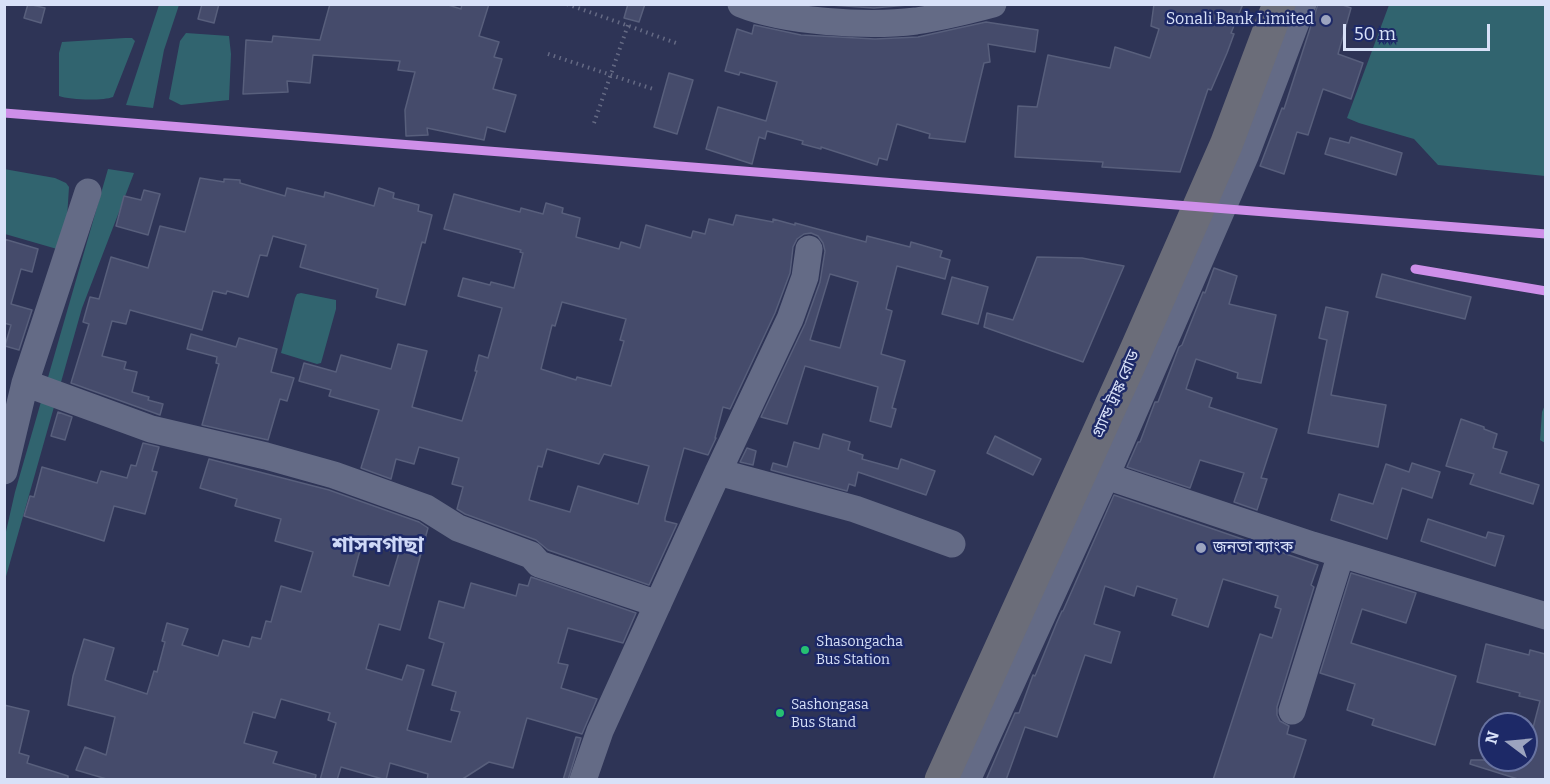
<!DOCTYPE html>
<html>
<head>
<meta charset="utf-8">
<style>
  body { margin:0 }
  #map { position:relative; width:1550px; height:784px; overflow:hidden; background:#2e3456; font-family:Bitter,serif }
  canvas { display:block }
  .frame { position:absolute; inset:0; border:6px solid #d8e1f8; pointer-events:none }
  .north { position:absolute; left:1478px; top:712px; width:60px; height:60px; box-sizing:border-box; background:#1d2967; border:2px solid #6873a1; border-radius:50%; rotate:286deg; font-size:16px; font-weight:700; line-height:24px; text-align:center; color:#d8e1f8 }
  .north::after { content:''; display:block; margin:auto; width:21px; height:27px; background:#9ca4bf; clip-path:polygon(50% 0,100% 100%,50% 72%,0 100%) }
  .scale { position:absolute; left:1343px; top:24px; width:147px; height:27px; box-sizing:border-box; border:3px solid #d8e1f8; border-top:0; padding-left:8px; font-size:18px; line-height:21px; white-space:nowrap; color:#d8e1f8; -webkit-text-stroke:4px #1d2967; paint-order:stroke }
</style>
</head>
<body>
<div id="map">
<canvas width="1550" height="784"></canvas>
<div class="frame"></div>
<div class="north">N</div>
<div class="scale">50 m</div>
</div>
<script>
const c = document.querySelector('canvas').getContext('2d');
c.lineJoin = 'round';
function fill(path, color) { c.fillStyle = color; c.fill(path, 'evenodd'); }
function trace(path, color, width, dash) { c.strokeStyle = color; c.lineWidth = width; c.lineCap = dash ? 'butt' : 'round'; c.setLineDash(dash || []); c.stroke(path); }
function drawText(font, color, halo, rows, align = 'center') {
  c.font = font + ' Bitter,"Noto Sans Bengali",serif'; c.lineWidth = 5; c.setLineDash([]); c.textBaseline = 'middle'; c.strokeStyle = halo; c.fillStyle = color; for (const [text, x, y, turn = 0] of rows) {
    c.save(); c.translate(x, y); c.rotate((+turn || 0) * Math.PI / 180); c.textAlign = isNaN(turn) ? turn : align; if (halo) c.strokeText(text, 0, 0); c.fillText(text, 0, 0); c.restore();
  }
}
fill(new Path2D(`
  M159 5H179L164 50 153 108 126 105Z
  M1389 5H1545V176L1438 165 1414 139 1359 123 1347 118Z
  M186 33 229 36 231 54 229 100 181 105 169 99 180 41Z
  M125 38H132L135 41 113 97C103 101 69 100 59 96V53L62 42Z
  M4 169 55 178 66 183 69 187 66 234 57 249 5 234Z
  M108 169 134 173 82 308 5 580V536L15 492Z
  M301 293 336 300V309L321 363 317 364 281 353 295 298 297 294Z
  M1545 405V443L1540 440 1542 412Z`), '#31646f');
const building = new Path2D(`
  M28 4 45 8 41 23 24 18Z
  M202 4H219L214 23 198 19Z
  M330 4H445L461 9 462 4H489L479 36 499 42 494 57 502 59 493 89 516 95 505 132 487 127 484 140 427 128 428 135 406 136 405 110 415 72 398 70 400 61 313 55 310 83 287 81 288 92 243 94 246 40 272 42 273 36 320 40Z
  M628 4H645L639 22 624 18Z
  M816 4H919L874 8Z
  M1154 4H1243L1231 33 1234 34 1227 53 1211 90 1208 89 1180 172 1102 167 1103 162 1015 157 1018 106 1037 107 1048 55 1110 68 1115 47 1150 58 1159 29 1151 26Z
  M1318 4H1340L1351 8 1338 54 1363 63 1351 99 1323 89 1308 135 1297 132 1284 174 1260 166 1282 108 1284 109Z
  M986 22 1038 30 1035 52 988 44 990 62 984 63 965 142 929 138 930 134 897 124 887 160 879 158 877 165 821 147V149L802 144 803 141 767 131 765 139 759 137 752 164 706 149 718 107 766 121 777 82 740 72 739 75 725 71 737 29 752 34 754 25 801 35 875 39 918 37Z
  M669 73 693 80 677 134 654 127Z
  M1351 137 1402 153 1396 175 1325 154 1330 138 1349 143Z
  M200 178 224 182V179L240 180V183L285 196 287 188 324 197 325 192 374 206 379 188 394 193 393 198 419 205 418 211 432 215 425 243 422 242 405 305 376 297 378 289 300 267 306 245 273 236 267 256 260 255 248 297 227 291 226 294 213 291 202 330 130 310 126 324 112 321 102 356 126 362 124 369 137 372 132 392 149 397 148 400 163 404 160 415 71 383 89 324 83 322 90 297 99 299 111 257 148 268 160 226 185 232Z
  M144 190 160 194 148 235 116 226 124 196 141 200Z
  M454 194 520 212 521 208 543 214 546 203 563 208 562 213 580 218 576 237 619 249 621 242 640 248 646 225 691 238 693 231 705 234 709 219 733 225 736 215 773 222V219L795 225V223L866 242 867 236 910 247 911 242 942 251 940 257 950 260 945 279 897 266 886 309 892 311 881 354 905 361 892 408 896 409 891 427 870 421 878 387 805 366 787 424 761 417 805 324 820 282 825 251 823 243 818 236 811 233 804 234 797 239 793 247 790 273 775 313 730 409 723 407 715 438H716L708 455 684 448 665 518V521L677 524 649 585 548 550 536 540 465 514 457 509 463 487 452 484 459 458 419 447 414 464 396 459 391 479 361 468 379 410 329 396 331 390 299 381 304 363 336 372 341 355 391 369 398 344 427 351 412 407 462 421 477 371H475L479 355 488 358 502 308 458 296 463 278 490 285 491 282 514 288 523 253 520 252 521 250 444 229ZM830 274 858 282 840 348 810 340ZM562 302 626 319 620 340 624 341 611 386 577 377 576 380 541 369 552 325 555 326ZM547 449 599 464 604 454 649 466 638 504 578 486 570 512 529 500 538 466 542 467Z
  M4 239 38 249 32 272 21 269 11 304 32 310 19 350 5 346 11 325 4 323Z
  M1037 257 1082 258 1124 266 1083 362 984 327 987 313 1013 320Z
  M1214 268 1237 276 1229 304 1276 315 1261 383 1237 378 1238 373 1196 359 1186 389 1212 398 1209 407 1277 429 1261 478 1267 479 1257 510 1234 502 1244 473 1200 460 1190 488 1127 467 1138 442H1140L1155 402H1158L1179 347 1182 345 1203 292 1205 293Z
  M1382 274 1471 297 1465 319 1376 297Z
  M952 277 988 287 978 324 942 314Z
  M1326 307 1348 312 1331 395 1386 405 1378 447 1308 433 1327 340 1319 338Z
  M191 334 236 347 239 338 277 349 271 372 294 378 287 401 280 399 268 440 202 425 219 364 216 363 217 357 187 349Z
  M58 412 72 417 65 440 51 436Z
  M1461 419 1484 427V429L1497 434 1493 448 1507 452 1500 473 1539 485 1533 504 1470 484 1474 474 1446 466Z
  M823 434 850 442 848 450 863 455 862 459 898 469 901 459 935 471 926 495 858 472 855 486 849 484 847 491 771 470 773 463 787 467 794 442 819 449Z
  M995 436 1041 459 1033 475 987 453Z
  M143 443 159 447 152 471 157 472 145 514 114 506 104 541 24 516 30 496 34 497 42 467 97 483 101 471 127 478 131 465 136 466Z
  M747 448 756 451 753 465 740 462Z
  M209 459 329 490 419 522 428 528 400 630 379 624 366 669 402 680 407 665 424 670 407 730 451 742 460 712 451 710 456 692 432 685 444 643 429 638 439 601 464 608 471 583 516 596 519 584 528 586 531 577 636 613 623 643 568 628 558 663 568 665 561 688 597 699 582 734 527 718 513 768 489 762 461 780H427L428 774 390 763 386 780 341 767 337 780H320L336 723 328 720 330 713 281 699 275 718 253 712 244 743 277 752 273 763 316 775 315 780H110L76 770 85 747 106 755 115 717 68 705 73 676 84 639 114 648 105 680 147 694 154 671 157 672 165 642 162 641 167 623 188 629 182 645 218 656 223 640 249 647 252 637 261 639 266 621 271 622 281 586 301 592 313 552 275 541 281 519 235 506 237 499 200 488ZM362 543 399 553 389 586 353 576Z
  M1412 463 1440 472 1432 498 1402 488 1387 539 1331 520 1339 494 1373 504 1386 464 1409 472Z
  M1114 495 1318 565 1311 585 1314 587 1277 707V715L1280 721 1289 726 1287 734 1306 740 1293 780H1213L1260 634 1272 638 1281 609 1275 607 1278 596 1223 579 1208 627 1172 615 1177 599 1137 586 1134 596 1105 586 1094 624 1120 632 1111 663 1085 655 1057 737 1025 727 1006 780H986L1015 713H1019L1033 675 1035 676 1057 622 1062 611H1063Z
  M1428 519 1486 538 1488 532 1504 536 1495 566 1421 541Z
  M1351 573 1416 593 1406 623 1362 609 1351 643 1456 676 1435 745 1372 725 1374 719 1347 710 1355 684 1320 673Z
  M1486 644 1529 655 1530 650 1545 654V780H1521L1470 764 1471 760H1526V742L1529 743 1540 701 1519 696 1520 693 1477 682Z
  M4 705 29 711 19 753 29 756 27 763 68 776V780H4Z
  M576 737 581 738 568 780H563Z`);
fill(building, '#454b6b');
trace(building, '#585f7c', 1.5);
trace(new Path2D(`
  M567 4 679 44
  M548 54 656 90
  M594 123 628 25`), '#656a84', 4, [1.5, 4.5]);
trace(new Path2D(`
  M741 4C785 22 868 27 916 21 942 17 967 11 993 4
  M25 383 151 429 266 456 334 475 426 508 458 528 531 555 539 564 658 604
  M4 471 25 383 88 192
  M718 472 855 509 952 544
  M1106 476 1312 545 1546 616
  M1292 711 1341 554
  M583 780 600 731 718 472 790 319 805 277 809 249
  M967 780 1106 476 1246 154 1303 4`), '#646b86', 27);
trace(new Path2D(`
  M941 780 1136 350 1226 145 1279 4`), '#6b6d79', 33);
trace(new Path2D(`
  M4 113 1546 234
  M1415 269 1546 291`), '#ce8fe9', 9);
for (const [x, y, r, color] of [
  [1326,20,6,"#9ca4bf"],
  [1201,548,6,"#9ca4bf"],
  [805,650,5,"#26c172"],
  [780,713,5,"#26c172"]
]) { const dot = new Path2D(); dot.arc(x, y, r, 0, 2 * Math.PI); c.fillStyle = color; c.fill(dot); trace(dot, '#1d2967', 2); }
drawText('14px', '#d8e1f8', '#1d2967', [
  ["Shasongacha",816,642],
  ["Bus Station",816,660],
  ["Sashongasa",791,705],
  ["Bus Stand",791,723]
], 'left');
drawText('16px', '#d8e1f8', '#1d2967', [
  ["Sonali Bank Limited",1314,20],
  ["জনতা ব্যাংক",1213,548,"left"]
], 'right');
drawText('16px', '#d8e1f8', '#1d2967', [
  ["গ্র্যান্ড ট্রাঙ্ক রোড",1116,394,-66]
]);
drawText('bold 22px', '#ced8f7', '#1d2967', [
  ["শাসনগাছা",378,546]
]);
</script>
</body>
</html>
